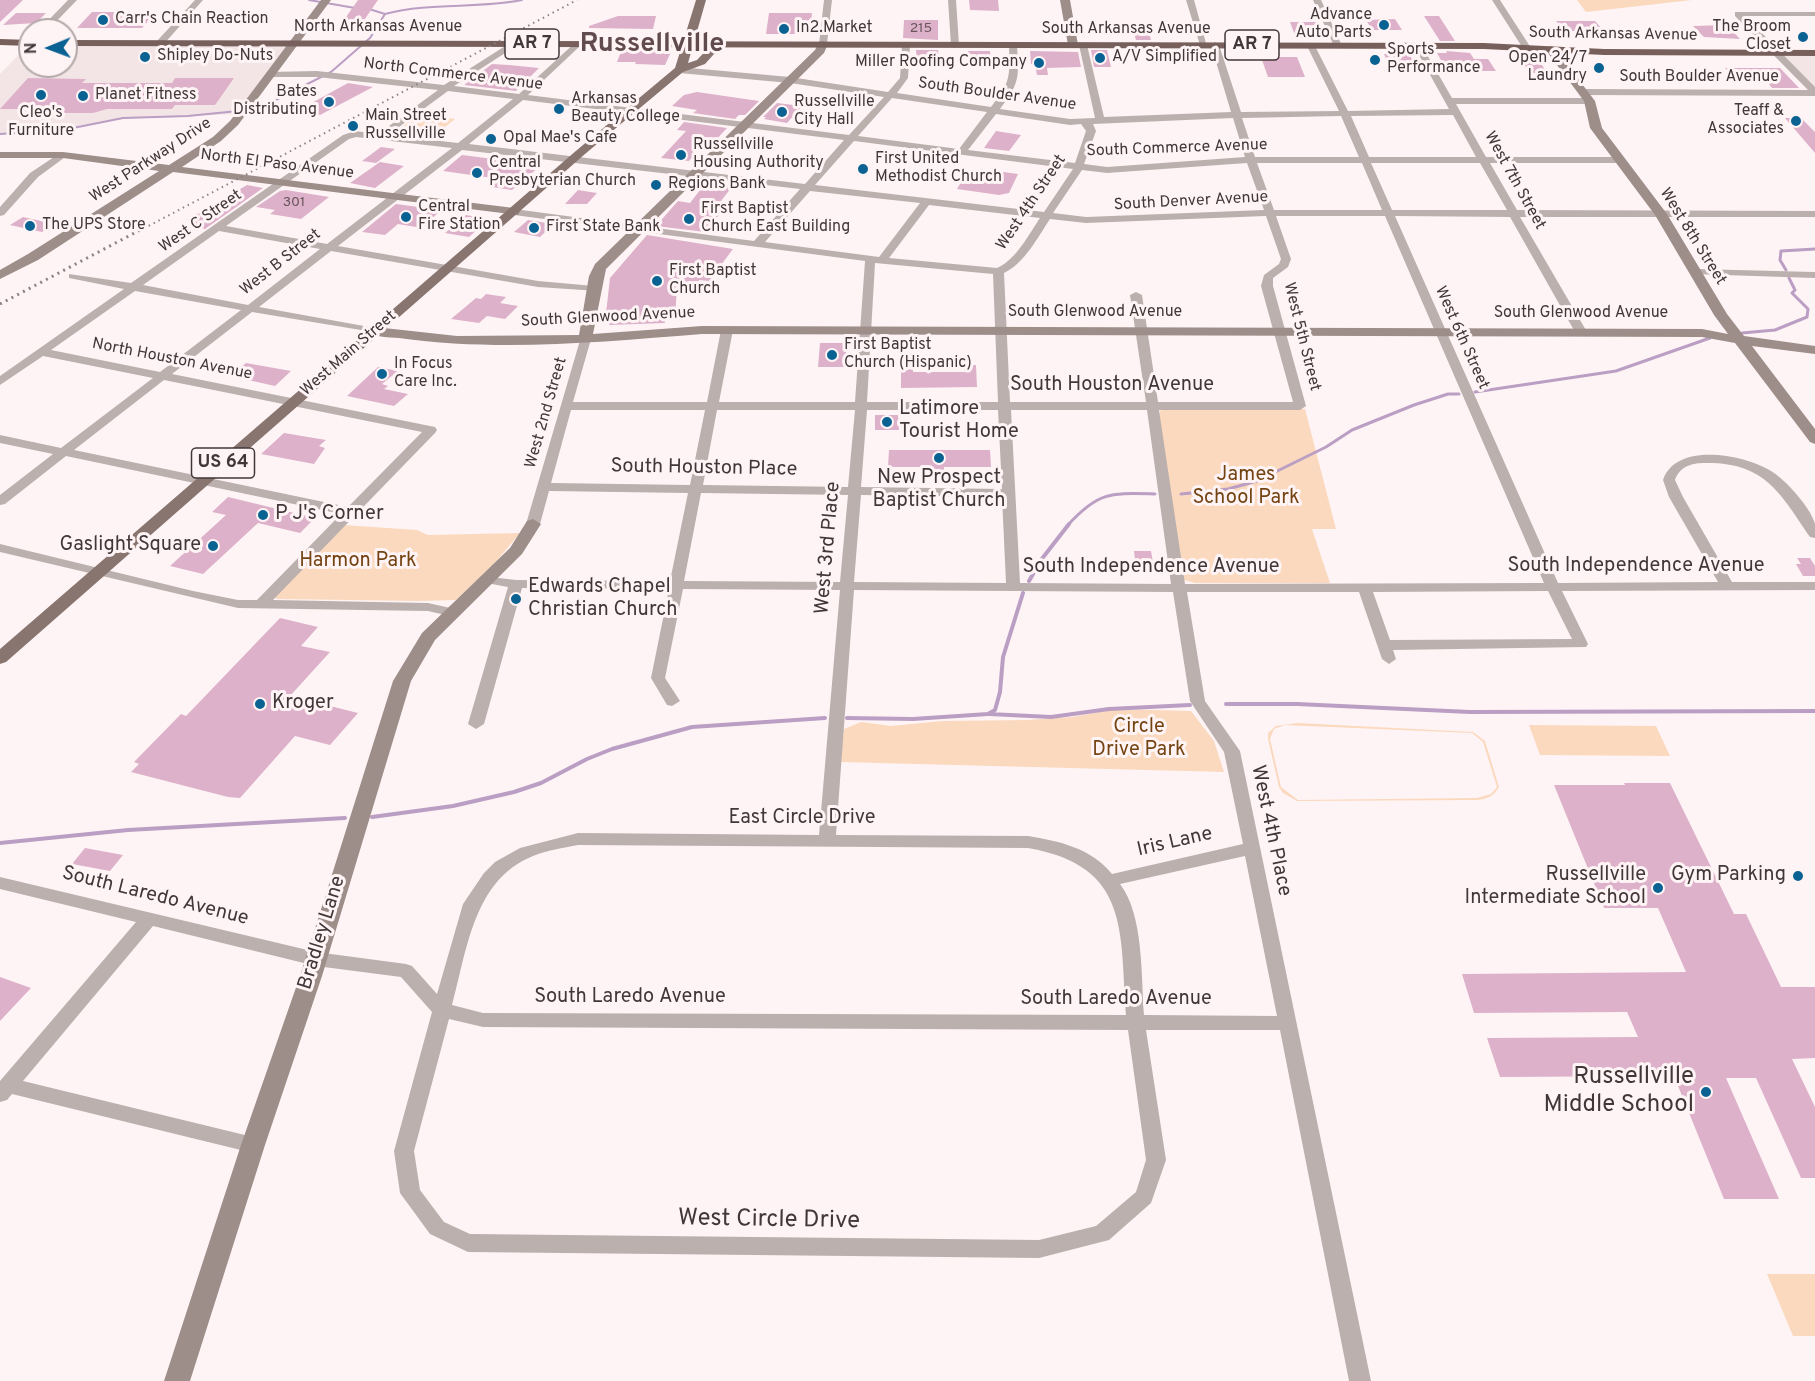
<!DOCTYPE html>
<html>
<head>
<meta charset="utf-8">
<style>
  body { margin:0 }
  #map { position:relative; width:1815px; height:1381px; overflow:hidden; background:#fff4f5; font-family:Overpass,sans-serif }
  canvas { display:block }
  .north { position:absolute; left:18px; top:18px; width:60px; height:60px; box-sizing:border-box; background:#fff4f5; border:2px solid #b3a8a9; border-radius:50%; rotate:269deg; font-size:16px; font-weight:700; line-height:24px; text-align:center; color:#423738 }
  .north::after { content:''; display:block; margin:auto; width:21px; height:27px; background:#0a6293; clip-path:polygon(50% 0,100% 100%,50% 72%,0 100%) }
</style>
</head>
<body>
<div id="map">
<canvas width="1815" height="1381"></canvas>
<div class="north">N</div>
</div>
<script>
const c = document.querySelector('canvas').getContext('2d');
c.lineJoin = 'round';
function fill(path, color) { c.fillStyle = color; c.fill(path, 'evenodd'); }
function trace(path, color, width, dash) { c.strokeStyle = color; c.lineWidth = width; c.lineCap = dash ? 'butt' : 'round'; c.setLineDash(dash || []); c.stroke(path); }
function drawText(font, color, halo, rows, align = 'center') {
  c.font = font + ' Overpass,sans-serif'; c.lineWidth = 6; c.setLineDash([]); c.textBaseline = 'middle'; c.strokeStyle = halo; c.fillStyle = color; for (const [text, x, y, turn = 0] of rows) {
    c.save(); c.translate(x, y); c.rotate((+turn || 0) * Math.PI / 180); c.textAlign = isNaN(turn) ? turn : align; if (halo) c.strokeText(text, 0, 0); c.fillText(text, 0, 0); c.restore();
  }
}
fill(new Path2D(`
  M30 43V66H66V43H293L241 114 123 118 68 129 0 134V74Z
  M1783 55H1815V88Z`), '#f3e5e6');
fill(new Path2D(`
  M1577 0H1692L1586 12Z
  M419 114 455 119 435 135 398 130Z
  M1176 409H1305L1336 529H1312L1330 583H1195L1184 580 1158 416 1161 410Z
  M344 525 417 530 428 535 520 533 494 564 456 600 419 601 276 599 275 595Z
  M1117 709 1191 711 1214 741 1224 772 840 762 844 729 861 722 891 726 942 721 1027 720 1072 717Z
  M1297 723 1473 732 1485 741 1499 787C1494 796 1487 799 1478 800L1297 801 1283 793 1279 787 1268 739V733L1276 726ZM1285 725 1472 733 1483 742 1497 787 1491 794 1477 798 1298 800 1281 787 1270 739 1274 729Z
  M1529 725 1656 726 1670 756 1540 755Z
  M1767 1274H1815V1336H1793Z`), '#fbd9be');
trace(new Path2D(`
  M309 0 355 8
  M369 9 385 14
  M0 134 68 129 123 118 188 116 258 109 331 72 370 38 385 14C430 2 477 9 522 0`), '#ba9ec3', 2);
trace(new Path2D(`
  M1786 270 1780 260 1781 251 1815 249
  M1742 333 1775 330 1807 317 1808 309 1792 293 1795 290 1789 278
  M1475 392 1616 371 1710 338
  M1181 494 1228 489 1257 481 1326 447 1352 430 1414 405 1448 394H1459
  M1068 525C1099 491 1111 493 1155 494`), '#ba9ec3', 3);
trace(new Path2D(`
  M1029 581 1041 560 1069 524
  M1226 704H1297L1470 712 1815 711
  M989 714 1051 717 1109 709 1190 705
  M847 718 913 719 988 714 995 710 1000 692 1003 657 1023 593
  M372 817 453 806 514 792 541 783 587 759 612 749 692 727 825 718
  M0 843 128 830 345 818`), '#ba9ec3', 4);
fill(new Path2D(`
  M0 0H23L0 22Z
  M358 0H378L358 29 339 27Z
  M969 0H998L999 11 970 10Z
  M92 12H127L123 17H152L142 28H77Z
  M16 13H46L36 23 3 25Z
  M769 13H812L811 23H802L801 34H766Z
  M618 16H656L653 29 589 28V26Z
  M1424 16H1439L1455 41H1440Z
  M1395 19 1402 30H1372L1366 20Z
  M904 20H938V40L903 38Z
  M1556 21H1595L1604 31H1565Z
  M1290 22H1316L1324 38H1296Z
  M1727 25 1740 39 1704 37 1693 26Z
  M1132 27H1147L1151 40H1136Z
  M622 49 669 50 668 52H671L665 65 635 64 636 62H617Z
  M916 50H938L939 61H917Z
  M1091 50H1107L1111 67H1094Z
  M968 51H990L991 63H970Z
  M1030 51 1078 52 1081 67 1047 68 1048 75H1037L1035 64H1031Z
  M1446 51 1470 53 1474 59H1488L1496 71H1447L1437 53H1447Z
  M1384 54H1409L1418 70H1391Z
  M1264 57H1297L1305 77H1268L1262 60H1265Z
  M1520 59H1537L1548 73H1530Z
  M492 64 509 65 539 68 516 91 464 85Z
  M1725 68H1780L1799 88H1772L1765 79H1736Z
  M28 78 86 79 82 83H172L175 78H234L215 105H175L172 109H107L93 113H54L58 109H0Z
  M348 83 373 87 320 115 299 110Z
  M697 92 759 101 745 115H739L735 119 693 113 697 110 672 106 684 95Z
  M777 103 802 106 787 123 764 119 766 117H763Z
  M1785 118H1801L1815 132V153Z
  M684 122 727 128 711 145 703 144 689 161 661 158 686 131 677 130Z
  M996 131 1002 132 1021 135 1009 151 984 148Z
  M381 147 395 149 376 163 362 161Z
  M462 155 501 160 505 157 539 163 537 166H540L512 190 492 187 500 179 443 171Z
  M380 162 404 166 375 188 350 183Z
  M996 171 1018 174 1009 193 999 195 957 189 963 179Z
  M247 185 263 188 205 229 190 226 196 222 187 220Z
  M704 185 731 188 711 214 719 215 705 232 656 226 678 201 690 203Z
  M286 190 329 197 301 219 270 214 275 210 256 207 280 191Z
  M578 190 597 193 587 204H565Z
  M396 204 441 210 422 228 398 224 385 235 362 232Z
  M466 215 489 219 469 237 445 233Z
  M23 217 55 224 42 232 10 225Z
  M528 220 553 224 540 237 514 232Z
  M647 235 733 249 709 281 699 280V285L677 286 675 319 665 320V323L609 325 610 321 605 322 610 278Z
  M486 294 506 297 500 303 518 306 505 319 487 316 479 323 451 319 476 298 481 299Z
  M820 343H847L845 367H818Z
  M246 363 291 371 275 386 230 376Z
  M964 365H976L977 387 901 388V367L913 368V372H965Z
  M378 367 398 371 382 384 388 386 384 389 408 394 394 406 347 396Z
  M875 415H898L899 430H875Z
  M284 433 326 440 319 446 325 448 314 464 261 454Z
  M889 450H990L991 467H944V471H927V467H888Z
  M228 497 315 518 300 533 258 523 203 574 170 566 226 515 212 512Z
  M1134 551H1151L1154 569H1136Z
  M1797 558H1810L1815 566V576H1803L1796 564H1801Z
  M280 618 318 627 301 646 330 652 290 696 358 713 330 745 295 736 240 798 228 797 131 772 139 764 134 762 181 714 186 716Z
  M1624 783H1670L1734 914H1746L1781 987H1815V1058L1792 1059 1815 1107V1178H1801L1756 1078H1726L1779 1199H1724L1674 1076 1500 1077 1487 1038 1638 1037 1627 1012 1474 1013 1462 974 1686 972 1658 908H1604L1554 785H1625Z
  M85 848 123 855 110 871 72 864Z
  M0 977 31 988 0 1021Z`), '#ddb1ca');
fill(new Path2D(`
  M68 0H77L48 30H39Z
  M195 0H203L163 45H157V41Z
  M824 0H832L827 44 823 47 819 44Z
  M948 0H956L959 45 955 48 951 45Z
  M1186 0H1194L1207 47 1200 45Z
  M1313 0H1321L1342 46 1341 48 1334 46Z
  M1492 0H1500L1531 48 1530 50H1524Z
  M1735 12H1815V16H1745L1815 87V96L1583 95 1578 92 1583 89 1808 90 1735 16Z
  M513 41 517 44 516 46 454 86 519 94 577 41 581 44 580 46 528 95 849 135 884 97 790 83 679 73 675 70 679 67 790 77 888 92 900 78 902 45 906 42 910 45 908 78 897 93 991 107C1011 82 1010 76 1009 45L1013 42 1017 45C1019 77 1020 83 1000 109L1070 119 1095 118 1079 45 1083 42 1087 45 1104 117 1231 112 1211 45 1215 42 1219 45 1241 112 1339 111 1307 46 1311 43 1315 46 1348 111 1449 109 1414 46 1418 43 1422 46 1452 98H1589L1594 101 1589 104H1456L1486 157H1620L1625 160 1620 163H1490L1517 210 1815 211V217H1520L1587 332 1581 335 1575 332 1510 217 1395 216 1558 583 1718 582 1669 497 1663 480C1676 442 1743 454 1771 471 1785 479 1811 508 1815 524 1815 528 1815 534 1815 538L1810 537C1780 493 1765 462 1705 463 1692 463 1680 466 1675 480L1683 497 1732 582H1815V590L1562 591 1588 644 1586 647 1393 650 1396 659 1389 664 1382 659 1359 592H1187L1205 701 1240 751 1371 1381H1349L1280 1030H1146L1166 1160 1151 1203 1109 1240 1039 1258 468 1252 430 1234 400 1193 394 1151 432 1012 401 977 316 966 153 926 23 1081 253 1137 260 1139 263 1145 260 1151 253 1153 12 1094 7 1100 0 1102V1081L136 922 0 889V877L316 952 406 964 412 966 437 994 463 904 484 873 495 862 520 848 578 833 819 835 840 590 683 589 665 678 680 701 672 706 667 705 651 678 669 589 522 588 484 724 476 729 468 724 508 587 481 582 479 579 481 576 516 580 670 581 688 493 549 491 540 524 533 528 526 524 581 337 585 336 591 339 573 402H707L721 330 727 327 733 330 719 402H855L865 261 514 215 509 212 514 209 754 241 800 189 462 150 338 246 538 281 594 286 600 289 598 291 538 287 331 251 259 307 375 328 381 331 379 333 252 312 172 374 435 427 437 430 435 433 273 600 428 603 455 609 457 612 455 615 450 616 428 611 238 608 0 552V544L193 591 238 600H257L341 514 66 456 5 504 0 505V495L53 454 0 443V435L61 448 153 378 43 356 0 385V376L124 289 69 278V274L131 283 343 135 355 131 378 134 438 90 317 77H271L268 76V72L317 71 444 85ZM448 91 513 99 458 143 388 135ZM892 98 987 112 959 149 858 136ZM523 100 844 140 805 184 469 144ZM996 114 1070 125 1081 124 1086 131 1075 163 968 150ZM1453 115 1476 157H1369L1351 116ZM1341 116 1359 157H1255L1242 118ZM1233 118 1245 157 1107 167 1084 164 1096 131 1093 124ZM356 137 452 148 327 244 226 226 349 139ZM854 141 1073 169 1044 212 815 185ZM1247 163 1264 210 1086 217 1053 213 1082 170 1107 173ZM1257 163H1362L1382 210H1274ZM1371 163H1480L1507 210H1392ZM810 191 920 203 879 257 765 242ZM929 205 1040 218C1029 234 1016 260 997 268L889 258ZM1266 216 1281 259 1279 264 1264 275 1261 286 1293 402H1158L1142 295 1136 292 1130 295 1146 402H1010L1004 273C1024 264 1038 237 1050 219L1086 223ZM1276 216H1385L1544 583 1185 584 1159 410H1300L1306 406 1273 286V278L1288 267 1291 259ZM219 231 320 249 248 305 143 285ZM875 263 993 274 998 402H867ZM135 291 241 310 160 372 51 350ZM164 380 422 432 348 507 74 450ZM571 410H705L690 485 551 483ZM717 410H855L848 487 703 485ZM867 410H998L1002 489 861 487ZM1011 410H1147L1171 584 1020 583ZM701 493 848 495 840 582 684 581ZM861 495 1002 497 1006 583 854 582ZM854 590 1173 592 1190 701 1224 752 1243 844 1112 874C1091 848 1059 841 1028 836L836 835ZM1548 591 1572 639 1390 640 1373 592ZM578 845 1028 848C1130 866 1120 930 1126 1015L483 1013 452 1005C467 951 473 880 533 856 547 850 563 848 578 845ZM1245 856 1277 1016 1144 1015C1141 977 1144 915 1120 884ZM449 1019 483 1027 1128 1030 1146 1160 1136 1192 1096 1226 1039 1240 470 1234 444 1222 420 1190 414 1151Z
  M60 153 68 155 38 177 4 215 0 216V207L30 173Z
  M1697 269 1815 272V278L1693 274 1692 272Z`), '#bbb0ad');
fill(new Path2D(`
  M321 0H331L238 125 221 141 182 167 514 208 518 209 520 212 518 215 173 172 38 260 0 279V270L28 254 159 171 63 158H0V152H63L169 165 213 137 230 121Z
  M1060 0H1070L1078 45 1077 47 1068 45Z
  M823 41 828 44 824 53 606 269 593 334 702 326 1702 329 1728 334 1714 315 1655 215 1590 128 1584 101 1545 49 1550 46 1554 47 1595 101 1602 128 1667 214 1727 314 1744 336 1815 346V354L1752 346 1815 429V444L1810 442 1735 343 1702 337 702 334C601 342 499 352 399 338 389 337 375 338 368 331L375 327 457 336 579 335 589 276 595 264 815 50 819 42Z
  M533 519 541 524 522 554 435 640 411 681 322 976 265 1145 190 1381H164L241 1145 300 976 393 681 422 633 510 548 527 521Z`), '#9e8e8a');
fill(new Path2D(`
  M696 0H706L688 63 697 60 714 42 723 44 705 64 683 72 585 154 6 662 0 664V649L577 150 675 68Z`), '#897570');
fill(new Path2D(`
  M0 39 30 40V46L0 45Z
  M66 40 1484 43 1604 49 1815 50V56L1604 55 1484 49 66 46Z`), '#77605b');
trace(new Path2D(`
  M139 231 577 0`), '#8d8283', 2, [1.5, 4]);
trace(new Path2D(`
  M0 304 142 229`), '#8d8283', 3, [2, 4.5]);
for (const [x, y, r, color] of [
  [103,20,6,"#0a6293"],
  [1384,25,6,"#0a6293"],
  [784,29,6,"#0a6293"],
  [1803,37,6,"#0a6293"],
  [145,57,6,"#0a6293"],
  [1100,58,6,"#0a6293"],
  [1375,60,6,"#0a6293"],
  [1039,63,6,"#0a6293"],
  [1599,68,6,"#0a6293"],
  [41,95,6,"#0a6293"],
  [83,96,6,"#0a6293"],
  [329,102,6,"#0a6293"],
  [559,109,6,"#0a6293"],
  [782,112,6,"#0a6293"],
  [1796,121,6,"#0a6293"],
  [353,126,6,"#0a6293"],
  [491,139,6,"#0a6293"],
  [681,155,6,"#0a6293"],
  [863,169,6,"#0a6293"],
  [477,173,6,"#0a6293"],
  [656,185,6,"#0a6293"],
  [406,217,6,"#0a6293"],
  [689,219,6,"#0a6293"],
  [30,226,6,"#0a6293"],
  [534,228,6,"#0a6293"],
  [657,281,6,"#0a6293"],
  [832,355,6,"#0a6293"],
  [382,374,6,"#0a6293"],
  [887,422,6,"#0a6293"],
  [939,458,6,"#0a6293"],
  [263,515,6,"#0a6293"],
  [213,546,6,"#0a6293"],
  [516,599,6,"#0a6293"],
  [260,704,6,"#0a6293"],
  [1798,876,6,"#0a6293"],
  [1658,888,6,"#0a6293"],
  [1706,1092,6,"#0a6293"]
]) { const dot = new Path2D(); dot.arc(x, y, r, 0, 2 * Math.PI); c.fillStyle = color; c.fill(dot); trace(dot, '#fff4f5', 2); }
drawText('14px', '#69565c', null, [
  ["215",921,29],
  ["301",294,203]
]);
drawText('16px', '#423738', '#fff4f5', [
  ["Advance",1372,16,"right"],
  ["Auto Parts",1372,34,"right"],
  ["Carr's Chain Reaction",115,20],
  ["The Broom",1791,28,"right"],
  ["Closet",1791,46,"right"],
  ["In2.Market",796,29],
  ["Sports",1387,51],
  ["Performance",1387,69],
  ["Shipley Do-Nuts",157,57],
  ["A/V Simplified",1112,58],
  ["Open 24/7",1587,59,"right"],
  ["Laundry",1587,77,"right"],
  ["Miller Roofing Company",1027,63,"right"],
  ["Bates",317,93,"right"],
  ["Distributing",317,111,"right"],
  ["Planet Fitness",95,96],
  ["Arkansas",571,100],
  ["Beauty College",571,118],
  ["Russellville",794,103],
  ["City Hall",794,121],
  ["Teaff &",1784,112,"right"],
  ["Associates",1784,130,"right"],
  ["Cleo's",41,114,"center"],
  ["Furniture",41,132,"center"],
  ["Main Street",365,117],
  ["Russellville",365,135],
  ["Opal Mae's Cafe",503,139],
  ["Russellville",693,146],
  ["Housing Authority",693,164],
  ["First United",875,160],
  ["Methodist Church",875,178],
  ["Central",489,164],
  ["Presbyterian Church",489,182],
  ["Regions Bank",668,185],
  ["Central",418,208],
  ["Fire Station",418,226],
  ["First Baptist",701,210],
  ["Church East Building",701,228],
  ["The UPS Store",42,226],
  ["First State Bank",546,228],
  ["First Baptist",669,272],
  ["Church",669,290],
  ["First Baptist",844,346],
  ["Church (Hispanic)",844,364],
  ["In Focus",394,365],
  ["Care Inc.",394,383]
], 'left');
drawText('16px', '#423738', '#fff4f5', [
  ["North Arkansas Avenue",378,28],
  ["South Arkansas Avenue",1126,30],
  ["South Arkansas Avenue",1613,35,1],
  ["North Commerce Avenue",453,75,7],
  ["South Boulder Avenue",1699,78],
  ["South Boulder Avenue",997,95,8],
  ["South Commerce Avenue",1177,149,-2],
  ["West Parkway Drive",151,161,-33],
  ["North El Paso Avenue",277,165,7],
  ["West 7th Street",1514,181,61],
  ["South Denver Avenue",1191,202,-3],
  ["West 4th Street",1032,203,-56],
  ["West C Street",201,222,-35],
  ["West 8th Street",1692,237,58],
  ["West B Street",281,263,-38],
  ["South Glenwood Avenue",1095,313],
  ["South Glenwood Avenue",1581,314],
  ["South Glenwood Avenue",608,318,-3],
  ["West 5th Street",1301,337,76],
  ["West 6th Street",1461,338,66],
  ["West Main Street",349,354,-41],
  ["North Houston Avenue",172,360,11],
  ["West 2nd Street",547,413,-74]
]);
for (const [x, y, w] of [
  [532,44,54],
  [1252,45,54],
  [223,463,63]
]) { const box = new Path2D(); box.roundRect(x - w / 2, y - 15, w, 30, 4.5); c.fillStyle = '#fff4f5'; c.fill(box); trace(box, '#423738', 1.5); }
drawText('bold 18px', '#423738', null, [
  ["AR 7",532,44],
  ["AR 7",1252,45],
  ["US 64",223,463]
]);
drawText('20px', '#423738', '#fff4f5', [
  ["South Houston Avenue",1112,386],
  ["South Houston Place",704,469,1],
  ["West 3rd Place",829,548,-85],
  ["South Independence Avenue",1636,567],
  ["South Independence Avenue",1151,568],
  ["East Circle Drive",802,819],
  ["West 4th Place",1270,831,78],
  ["Iris Lane",1175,843,-13],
  ["South Laredo Avenue",155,897,14],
  ["Bradley Lane",323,933,-73],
  ["South Laredo Avenue",630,998],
  ["South Laredo Avenue",1116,1000]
]);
drawText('20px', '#423738', '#fff4f5', [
  ["Latimore",899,410],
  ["Tourist Home",899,433],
  ["New Prospect",939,479,"center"],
  ["Baptist Church",939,502,"center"],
  ["P J's Corner",275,515],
  ["Gaslight Square",201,546,"right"],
  ["Edwards Chapel",528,588],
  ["Christian Church",528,611],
  ["Kroger",272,704],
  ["Russellville",1646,876,"right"],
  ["Intermediate School",1646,899,"right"],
  ["Gym Parking",1786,876,"right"]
], 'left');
drawText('20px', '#744312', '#fff4f5', [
  ["James",1246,476],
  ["School Park",1246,499],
  ["Harmon Park",358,562],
  ["Circle",1139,728],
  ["Drive Park",1139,751]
]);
drawText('24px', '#423738', '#fff4f5', [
  ["Russellville",1694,1078],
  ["Middle School",1694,1106]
], 'right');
drawText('24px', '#423738', '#fff4f5', [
  ["West Circle Drive",769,1221,1]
]);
drawText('bold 27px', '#614b4e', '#fff4f5', [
  ["Russellville",652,46]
]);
</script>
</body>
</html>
